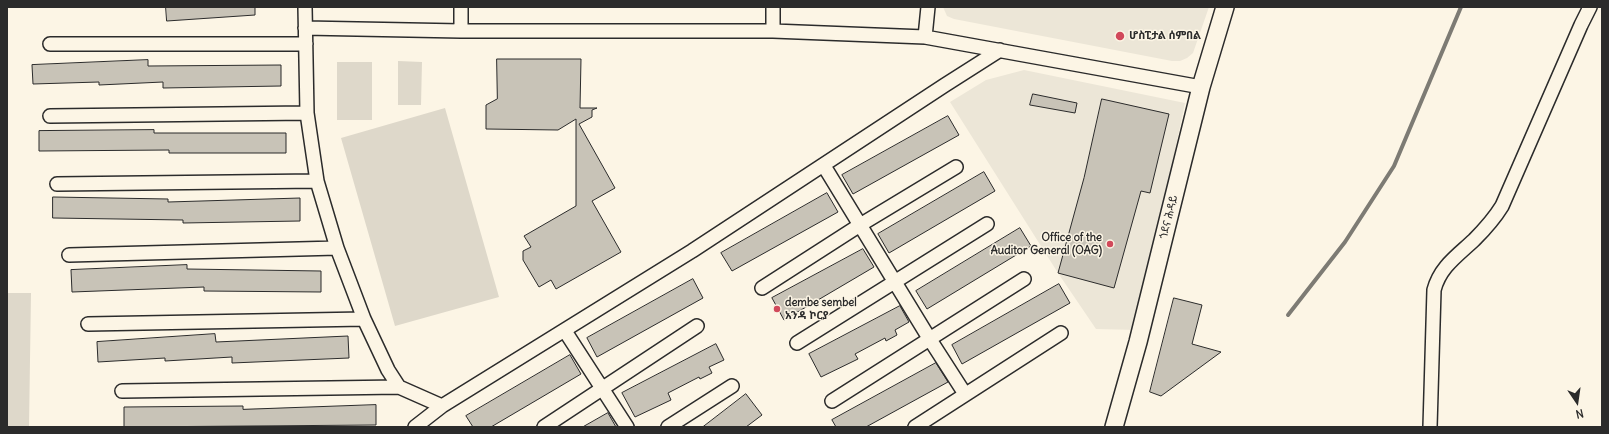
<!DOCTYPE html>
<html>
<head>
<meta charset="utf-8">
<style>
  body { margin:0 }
  #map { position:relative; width:1609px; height:434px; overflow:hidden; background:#fcf5e5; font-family:Delius,sans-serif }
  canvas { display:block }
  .frame { position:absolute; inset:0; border:8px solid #2b2b2b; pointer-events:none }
  .north { position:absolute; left:1557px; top:382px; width:40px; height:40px; -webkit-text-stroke:3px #fcf5e5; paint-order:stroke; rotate:167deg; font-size:11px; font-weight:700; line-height:16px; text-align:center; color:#2b2b2b }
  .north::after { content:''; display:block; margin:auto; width:14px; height:18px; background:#2b2b2b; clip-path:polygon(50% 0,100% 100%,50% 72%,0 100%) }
</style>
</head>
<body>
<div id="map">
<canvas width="1609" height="434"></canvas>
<div class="frame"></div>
<div class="north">N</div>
</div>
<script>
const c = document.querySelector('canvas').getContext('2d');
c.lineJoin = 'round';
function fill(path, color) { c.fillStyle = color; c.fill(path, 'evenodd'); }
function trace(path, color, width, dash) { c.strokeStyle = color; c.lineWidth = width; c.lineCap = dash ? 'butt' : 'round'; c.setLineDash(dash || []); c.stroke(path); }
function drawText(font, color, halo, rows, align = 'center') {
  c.font = font + ' Delius,"Noto Sans Ethiopic",sans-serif'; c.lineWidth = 3; c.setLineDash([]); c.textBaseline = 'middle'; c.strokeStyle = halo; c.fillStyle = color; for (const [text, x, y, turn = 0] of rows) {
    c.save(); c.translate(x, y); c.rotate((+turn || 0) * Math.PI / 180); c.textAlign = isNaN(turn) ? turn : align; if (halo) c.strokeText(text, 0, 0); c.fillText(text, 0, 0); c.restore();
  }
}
fill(new Path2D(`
  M943 7H1209L1193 53 1187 58 1180 61H1172L954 19 947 16Z
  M1024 70 1185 103 1137 330 1096 329 1058 273 950 102 986 80Z`), '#ece6d7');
fill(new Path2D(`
  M398 61 422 62 421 105H398Z
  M337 62H372V120H337Z
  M445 108 499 297 395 326 341 138Z
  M7 293H31L29 427H7Z`), '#ded8ca');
trace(new Path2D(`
  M1288 315 1345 242 1394 166 1461 7`), '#7d7b74', 4);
const building = new Path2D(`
  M166 7H255V15L167 21Z
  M497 59H581L580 108H597L592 110V117L579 124 615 188 592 201 621 252 556 289 551 280 539 287 523 260V251L531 247 524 236 576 206V119L558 130 486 129V105L497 99Z
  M148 60V66L281 65V86L163 88V82L99 85V82L33 84 32 65Z
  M1033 94 1077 103 1075 113 1030 105Z
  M1102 99 1169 114 1150 193 1141 191 1114 288 1058 273 1084 178Z
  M948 116 959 135 853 194 842 175Z
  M154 130V133H286V153H169V150L39 151V131Z
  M984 172 995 191 889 253 878 234Z
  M827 193 838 212 732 271 721 253Z
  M53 197 168 199V202L300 198V221L183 223V220L53 218Z
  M1020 228 1031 246 927 309 916 291Z
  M863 249 874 267 784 320 772 298Z
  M187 265V269L321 271V292L204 291V287L72 292 71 270Z
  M693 279 703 298 597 357 587 338Z
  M1059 284 1070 303 962 364 952 345Z
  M1174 298 1202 305 1192 344 1221 352 1161 396 1150 392Z
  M900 306 909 322 895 330 897 335 886 341 885 338 855 354 858 359 821 377 809 354Z
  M215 334 216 342 348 336 349 358 232 363V357L165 361V358L98 362 97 342Z
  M716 344 724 360 709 367 712 373 700 379 699 377 668 393 671 400 635 417 622 393Z
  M570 355 581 374 491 427H473L466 416Z
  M936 363 948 382 866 427H836L832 420Z
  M746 394 762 415 746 427H703Z
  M376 405V425L124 427V407L243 406V409Z
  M608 413 616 427H583Z`);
fill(building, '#c8c3b7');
trace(building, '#2b2b2b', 1);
const minor = new Path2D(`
  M305 7 307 113 317 181 337 248 364 319 388 370 399 387 442 406
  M461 7V31
  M305 28 461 31H773L925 37 1201 87
  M773 31V7
  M925 37 928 7
  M50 44H306
  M50 116 307 113
  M824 166 929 338 965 394
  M57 184 317 181
  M69 255 337 248
  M762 288 860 225 956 167
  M88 324 364 319
  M565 331 627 427
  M797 343 987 224
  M122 391 399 387
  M832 401 1024 279
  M415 427 442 406 692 251 945 85 1000 50
  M544 427 697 326
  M668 427 732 386
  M915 427 1061 333
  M1430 427 1434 290C1440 267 1457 256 1474 240 1485 229 1494 219 1502 206L1581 25 1590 7`);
const major = new Path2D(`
  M1114 427 1138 342 1201 87 1225 7`);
trace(minor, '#2b2b2b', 16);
trace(major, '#2b2b2b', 20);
trace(minor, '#fcf5e5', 13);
trace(major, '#fcf5e5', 17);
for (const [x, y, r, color] of [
  [1120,36,5,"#d1495b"],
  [1110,244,4,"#d1495b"],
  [777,309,4,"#d1495b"]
]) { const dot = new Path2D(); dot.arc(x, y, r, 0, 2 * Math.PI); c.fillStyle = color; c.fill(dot); trace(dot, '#fcf5e5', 1.5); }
drawText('bold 11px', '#2b2b2b', '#fcf5e5', [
  ["ሆስፒታል ሰምበል",1129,36],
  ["Office of the",1102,238,"right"],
  ["Auditor General (OAG)",1102,251,"right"],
  ["dembe sembel",785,303],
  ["አንዳ ኮርያ",785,316]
], 'left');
drawText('11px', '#2b2b2b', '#fcf5e5', [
  ["ጎደና ሕዳይ",1169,217,-76]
]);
</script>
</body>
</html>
